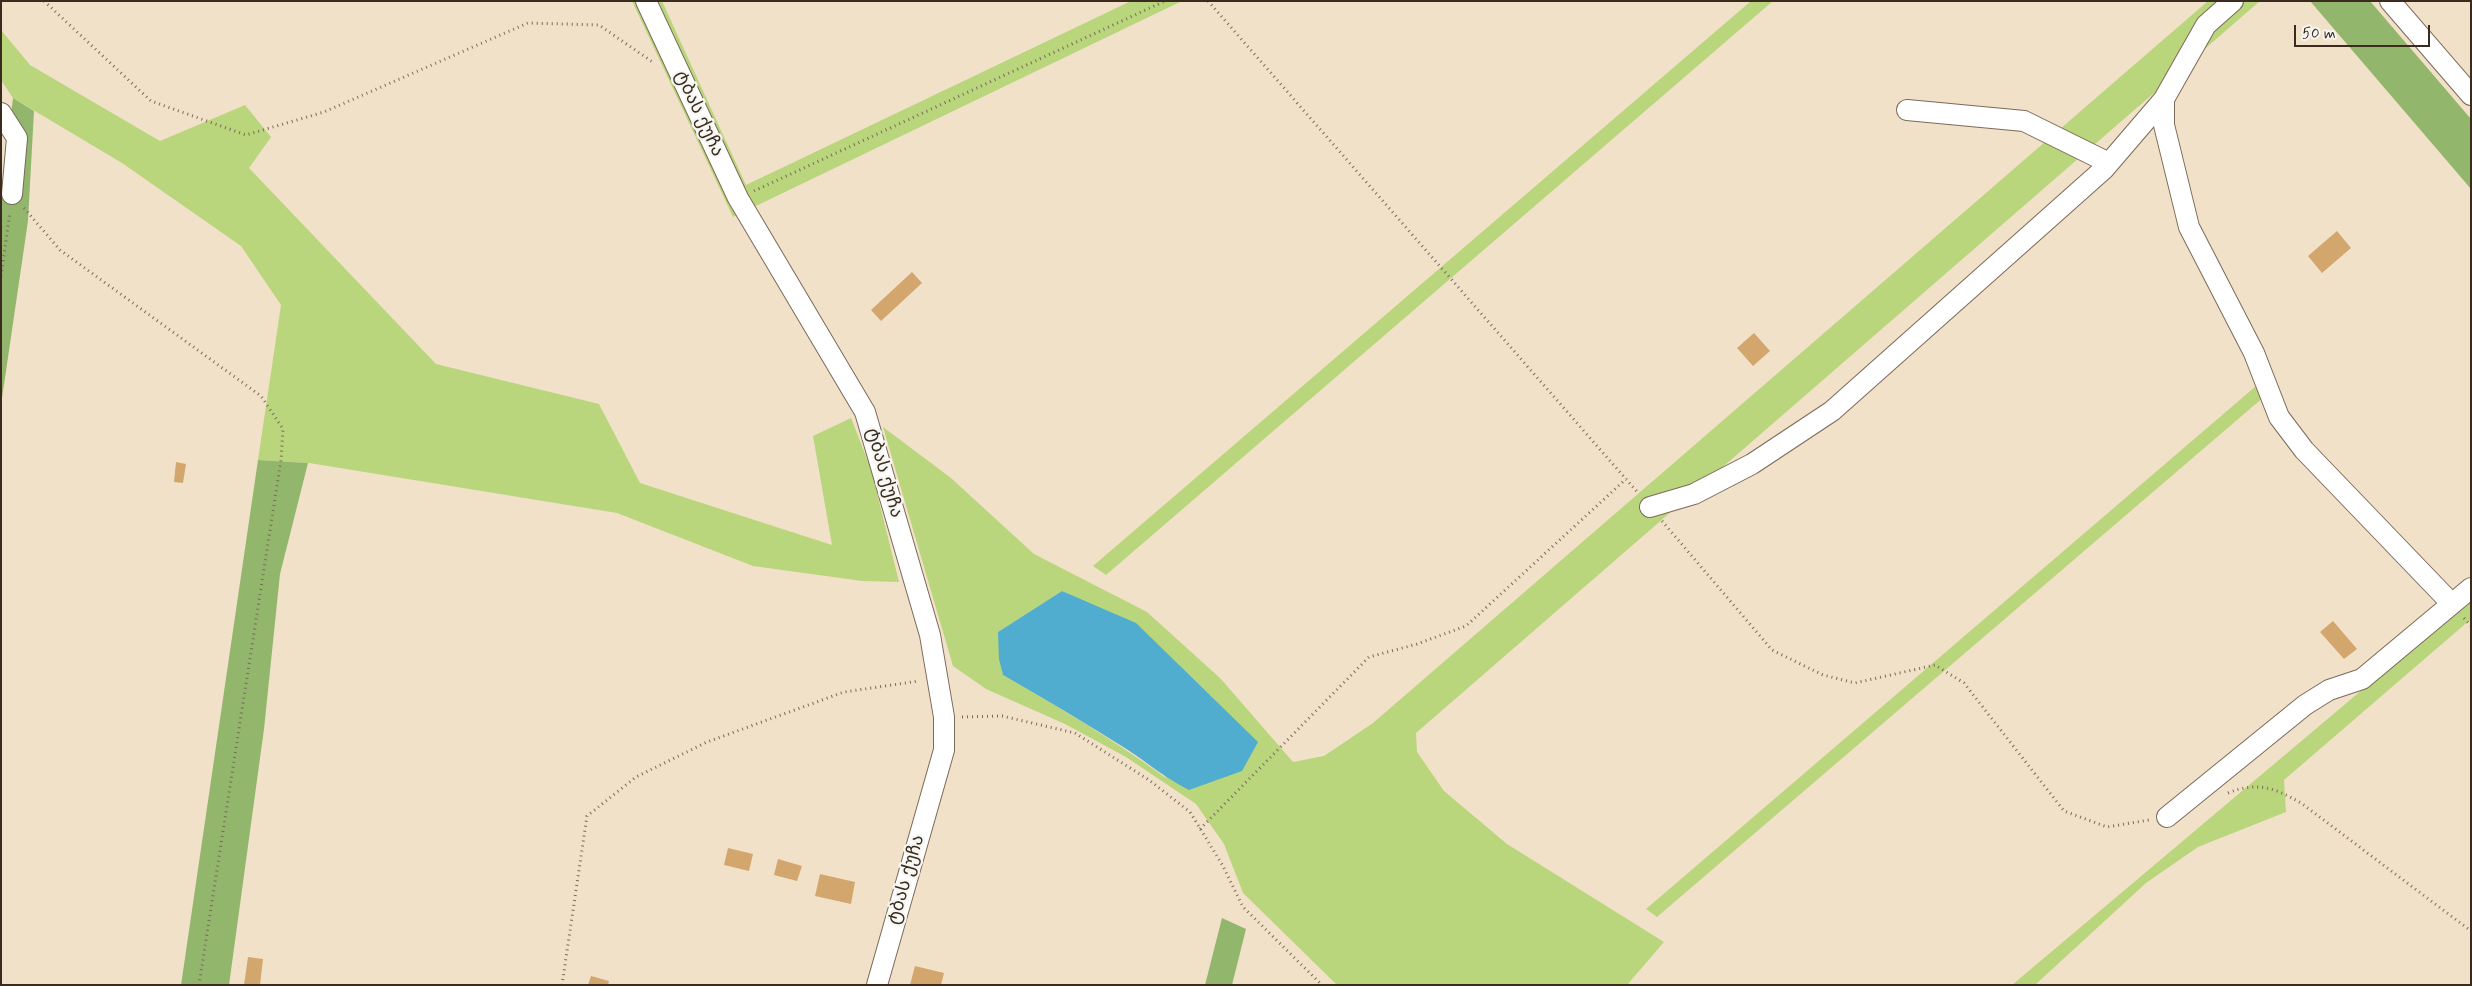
<!DOCTYPE html>
<html>
<head>
<meta charset="utf-8">
<style>
  body { margin:0 }
  #map { position:relative; width:2472px; height:986px; overflow:hidden; background:#f2e1c9; font-family:Mynerve,sans-serif }
  canvas { display:block }
  .frame { position:absolute; inset:0; border:2px solid #3b2a1e; pointer-events:none }
  .scale { position:absolute; left:2294px; top:25px; width:136px; height:22px; box-sizing:border-box; border:2px solid #3b2a1e; border-top:0; padding-left:6px; font-size:15px; line-height:18px; white-space:nowrap; color:#3b2a1e; -webkit-text-stroke:4px #f6f6f2; paint-order:stroke }
</style>
</head>
<body>
<div id="map">
<canvas width="2472" height="986"></canvas>
<div class="frame"></div>
<div class="scale">50 m</div>
</div>
<script>
const c = document.querySelector('canvas').getContext('2d');
c.lineJoin = 'round';
function fill(path, color) { c.fillStyle = color; c.fill(path, 'evenodd'); }
function trace(path, color, width, dash) { c.strokeStyle = color; c.lineWidth = width; c.lineCap = dash ? 'butt' : 'round'; c.setLineDash(dash || []); c.stroke(path); }
function drawText(font, color, halo, rows, align = 'center') {
  c.font = font + ' Mynerve,"Noto Sans Georgian",sans-serif'; c.lineWidth = 4.5; c.setLineDash([]); c.textBaseline = 'middle'; c.strokeStyle = halo; c.fillStyle = color; for (const [text, x, y, turn = 0] of rows) {
    c.save(); c.translate(x, y); c.rotate((+turn || 0) * Math.PI / 180); c.textAlign = isNaN(turn) ? turn : align; if (halo) c.strokeText(text, 0, 0); c.fillText(text, 0, 0); c.restore();
  }
}
fill(new Path2D(`
  M632 1H662L746 185 1131 1H1182L733 217Z
  M1751 1H1773L1106 575 1093 566Z
  M2208 1H2260L1416 733 1417 752 1444 791 1507 844 1664 942 1627 985H1337L1243 893 1224 844 1196 804 1126 757 1065 724 986 689 953 666 883 427 951 478 1034 554 1147 612 1221 679 1293 762 1324 756 1373 723ZM1062 591 1083 601 1166 778C1114 740 1059 707 1003 675L998 632Z
  M1 30 30 65 160 141 245 105 271 137 249 168 436 364 599 404 640 483 832 545 813 436 851 418 871 469 899 582 862 581 753 566 617 513 309 463 258 460 281 305 241 246 122 163 13 98 1 80Z
  M2256 386 2265 396 1657 917 1646 909Z
  M2471 598V619L2284 780 2286 812 2198 847 2146 883 2035 985H2012Z`), '#b9d67c');
fill(new Path2D(`
  M2310 1H2370L2471 119V189Z
  M13 98 34 111 28 221 1 405V195Z
  M258 460 308 463 280 574 264 729 229 985H181Z
  M1222 918 1246 929 1232 985H1205Z`), '#92b76c');
fill(new Path2D(`
  M1062 591 1136 623 1258 742 1242 771 1189 790C1167 779 1149 764 1128 750 1087 724 1045 699 1003 675L999 659 998 632Z`), '#51adcf');
fill(new Path2D(`
  M2337 231 2351 248 2322 273 2308 256Z
  M912 272 922 283 881 321 871 310Z
  M1754 333 1770 351 1753 366 1737 348Z
  M176 462 186 464 183 483 174 482Z
  M2333 621 2357 649 2344 659 2320 632Z
  M728 848 753 854 749 871 724 865Z
  M778 859 802 866 797 881 774 875Z
  M820 874 855 882 851 904 815 896Z
  M248 957 263 959 260 985H244Z
  M915 966 944 973 941 985H910Z
  M591 976 609 981 608 985H588Z`), '#d2a66d');
const minor = new Path2D(`
  M646 1 738 198 865 412 930 635 944 717V750L877 985
  M2390 1 2471 95
  M2164 99V125L2189 227 2254 353 2279 417 2304 450 2452 604
  M1907 110 2024 121 2109 163
  M1 113 17 138 12 194
  M1650 507 1694 494 1752 464 1832 411 2104 169 2164 99 2206 25 2233 1
  M2167 817 2305 705 2329 690 2362 679 2471 588`);
trace(minor, '#7b6a5a', 22);
trace(new Path2D(`
  M44 1 151 101 246 135 324 112 528 23 599 25 654 63
  M1208 1 1639 494
  M754 191 1165 1
  M24 208 60 250 261 396 283 429 281 460 199 985
  M1 276 10 212
  M1662 521 1772 650 1823 675 1855 683 1935 665 1964 683 2064 811 2107 827 2149 820
  M2464 618 2471 626
  M962 717 1002 716 1075 733 1149 780 1190 812 1223 866 1243 907 1322 985
  M2228 793C2257 781 2275 788 2301 803L2471 931
  M1200 829 1369 657 1417 644 1466 626 1626 479
  M562 985 587 816 636 777 707 742 844 692 919 681`), '#7b6a5a', 3, [1, 4]);
trace(minor, '#fff', 20);
drawText('18px', '#3b2a1e', '#f6f6f2', [
  ["ტბას ქუჩა",698,114,65],
  ["ტბას ქუჩა",883,473,74],
  ["ტბას ქუჩა",907,880,-74]
]);
</script>
</body>
</html>
